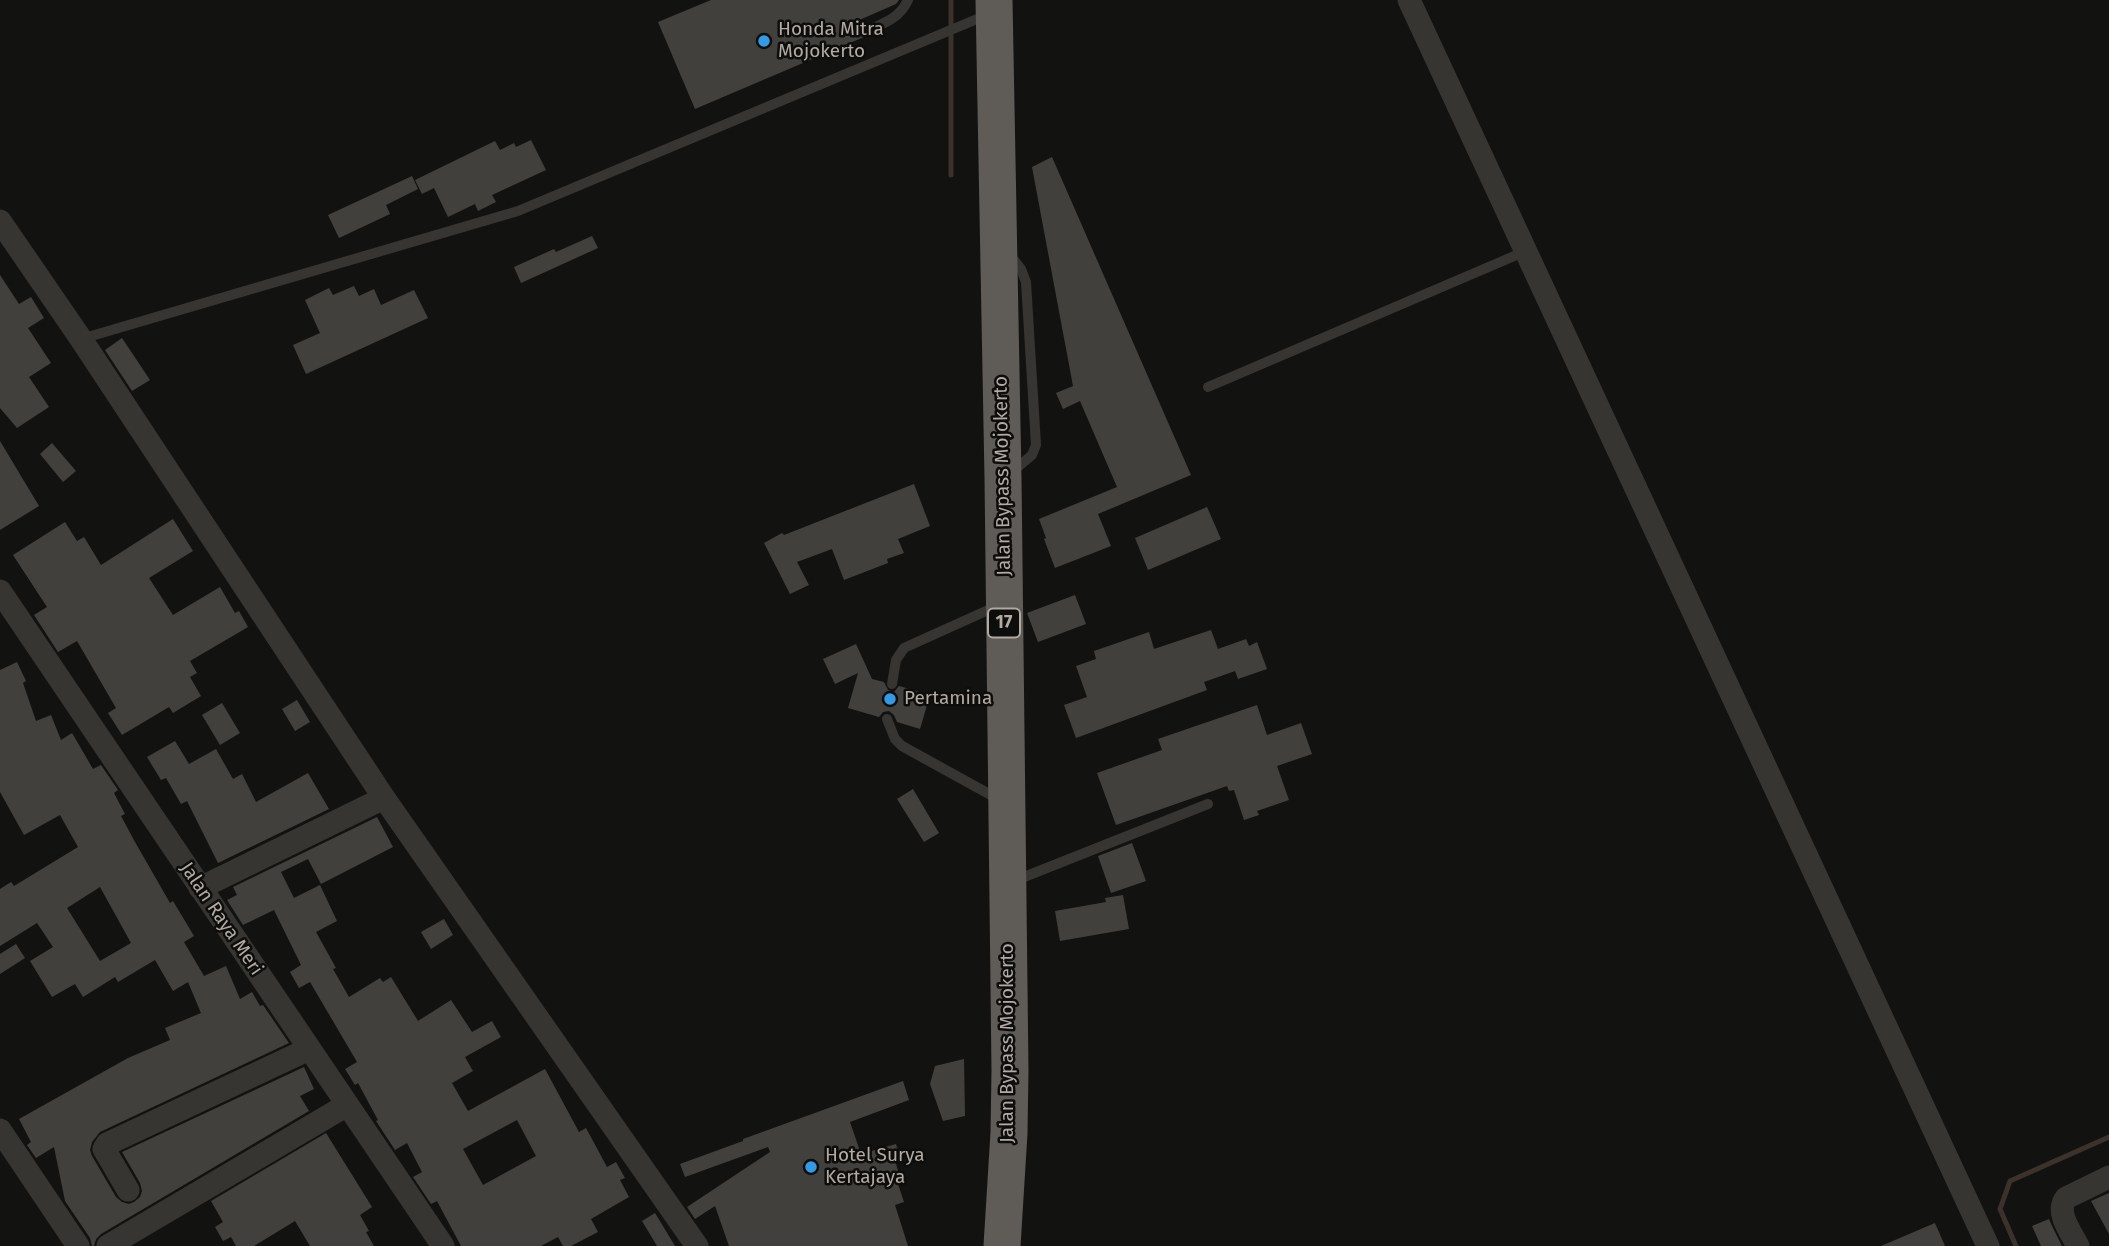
<!DOCTYPE html>
<html>
<head>
<meta charset="utf-8">
<style>
  body { margin:0 }
  canvas { display:block; background:#121211 }
</style>
</head>
<body>
<canvas width="2109" height="1246"></canvas>
<script>
const c = document.querySelector('canvas').getContext('2d');
c.lineJoin = 'round';
function trace(path, color, width, dash) { c.strokeStyle = color; c.lineWidth = width; c.lineCap = dash ? 'butt' : 'round'; c.setLineDash(dash || []); c.stroke(path); }
function fill(path, color) { c.fillStyle = color; c.fill(path, 'evenodd'); }
function drawText(font, color, halo, rows, align = 'center') {
  c.font = font + ' "Fira Sans",sans-serif'; c.lineWidth = 5; c.setLineDash([]); c.textBaseline = 'middle'; c.strokeStyle = halo; c.fillStyle = color; for (const [text, x, y, turn = 0] of rows) {
    c.save(); c.translate(x, y); c.rotate((+turn || 0) * Math.PI / 180); c.textAlign = isNaN(turn) ? turn : align; if (halo) c.strokeText(text, 0, 0); c.fillText(text, 0, 0); c.restore();
  }
}
trace(new Path2D(`
  M951 0V175
  M2016 1246 2000 1209 2010 1181 2109 1137`), '#3c312d', 5);
fill(new Path2D(`
  M711 0H899L896 4 857 21 864 37 695 109 658 22Z
  M531 140 546 170 492 195 496 202 478 211 475 204 448 217 434 188 422 194 415 180 495 141 500 150 514 143 516 147Z
  M1052 157 1191 475 1098 514 1111 546 1055 568 1044 539 1046 538 1039 519 1117 487 1080 401 1063 409 1056 393 1073 386 1032 167Z
  M412 176 418 189 386 205 390 214 339 238 328 215Z
  M592 236 598 248 521 283 514 267 554 249 556 252Z
  M0 275 19 304 31 297 44 318 28 328 51 363 29 377 49 407 17 428 0 408Z
  M354 286 359 296 374 289 381 305 414 290 428 318 306 374 293 345 320 333 305 300 329 288 333 295Z
  M122 338 150 380 132 391 105 350Z
  M0 441 39 506 0 530Z
  M52 443 76 471 63 482 40 454Z
  M914 484 930 526 898 539 904 553 887 559 888 563 844 580 832 549 797 562 809 585 790 594 764 543 782 533 784 535Z
  M1207 507 1221 539 1148 570 1135 538Z
  M173 519 193 551 149 578 173 615 220 587 235 613 239 611 248 627 190 661 197 673 190 677 201 696 173 713 169 707 122 735 108 713 116 708 77 641 58 652 34 615 47 607 13 555 65 522 77 541 84 537 101 565Z
  M1075 595 1086 624 1038 642 1027 613Z
  M1211 630 1218 649 1246 639 1249 646 1257 642 1267 669 1238 679 1235 671 1204 682 1207 690 1076 738 1064 705 1087 697 1076 666 1096 659 1094 651 1149 632 1154 649Z
  M856 644 872 679 884 682 888 690 894 692 899 686 930 695 920 729 897 722 894 715 889 711 883 712 879 717 848 708 858 673 835 684 823 659Z
  M17 662 26 681 23 683 36 721 51 715 61 740 72 733 93 769 101 765 118 790 114 793 125 814 121 816 135 842 170 903 173 901 194 936 184 942 204 976 226 966 240 999 252 992 260 1006 263 1005 289 1043 100 1132 92 1142 90 1150 92 1156 116 1197 122 1202 129 1204 134 1202 140 1197 142 1191 140 1183 122 1152 304 1067 314 1089 300 1096 309 1111 101 1234 96 1239 94 1246H92L90 1238 65 1201 54 1147 36 1158 27 1145 31 1142 19 1119 128 1058 170 1040 165 1028 201 1013 188 982 173 991 155 960 118 982 115 977 83 997 75 984 52 997 30 961 53 947 37 923 0 946V889L11 882 14 886 78 847 60 815 24 835 0 792V670ZM100 887 131 943 100 961 67 908Z
  M297 700 310 722 295 731 282 709Z
  M222 703 240 733 220 745 202 715Z
  M1257 705 1267 735 1301 723 1312 754 1277 766 1289 800 1257 811 1259 815 1244 820 1234 790 1229 791 1227 786 1116 825 1097 773 1162 750 1158 739Z
  M175 741 189 764 216 749 233 779 242 774 256 802 308 773 329 809 218 863 187 801 181 804 166 778 161 780 147 757Z
  M913 789 939 833 924 842 897 799Z
  M377 817 393 847 321 884 308 859 281 872 294 898 320 885 337 921 316 932 336 968 333 969 349 997 380 978 383 982 391 977 418 1021 451 1000 472 1032 492 1021 501 1037 465 1057 473 1071 452 1083 468 1111 545 1069 579 1132 586 1128 607 1167 616 1162 625 1178 620 1180 629 1197 591 1219 598 1232 571 1246H563L558 1237 541 1246H461L437 1201 431 1204 413 1177 422 1172 407 1143 395 1150 376 1121 378 1120 358 1083 355 1085 345 1069 357 1062 310 982 299 988 290 972 301 965 274 910 243 925 227 900 237 895 233 887ZM517 1120 536 1156 483 1185 463 1149Z
  M1132 843 1146 881 1111 893 1098 856Z
  M1123 895 1129 929 1060 941 1055 911 1106 902 1105 898Z
  M444 919 453 935 431 949 421 932Z
  M16 944 25 958 0 974V954Z
  M964 1059 965 1116 943 1121 930 1084 935 1066Z
  M903 1081 909 1100 850 1122 861 1154 896 1144 900 1158 895 1160 898 1171 894 1172 904 1202 895 1205 908 1246H729L715 1206 695 1219 687 1207 770 1152 768 1147 685 1177 680 1164 743 1141V1139Z
  M326 1133 372 1207 360 1215 369 1231 366 1232 374 1246H310L295 1221 254 1246H236L231 1237 223 1241 215 1227 223 1222 211 1201Z
  M2109 1193V1234L2091 1201Z
  M655 1213 675 1246H657L642 1221Z
  M2049 1219 2053 1228 2062 1246H2041L2032 1226Z
  M1935 1223 1945 1246H1881Z`), '#42403d');
trace(new Path2D(`
  M871 29C887 22 900 17 908 0
  M1010 255 1021 269 1026 282 1036 445 1032 455 1012 472
  M81 339 518 211 989 14
  M1208 387 1526 251
  M892 684 896 660 904 648 997 606
  M887 719 895 739 902 746 1000 800
  M1014 881 1208 804`), '#373532', 10);
trace(new Path2D(`
  M1409 0 1988 1246
  M0 221 81 339 384 798 697 1246
  M0 591 443 1246
  M200 888 384 798
  M0 1130 78 1246
  M128 1190 104 1149 107 1144 309 1049
  M108 1246 347 1105
  M2078 1246C2071 1232 2055 1212 2066 1198L2109 1177`), '#373532', 23);
trace(new Path2D(`
  M994 0 1003 478 1010 1071 1009 1133 1002 1246`), '#5f5b56', 37);
for (const [x, y, r, color] of [
  [764,41,7,"#359ae6"],
  [890,699,7,"#359ae6"],
  [811,1167,7,"#359ae6"]
]) { const dot = new Path2D(); dot.arc(x, y, r, 0, 2 * Math.PI); c.fillStyle = color; c.fill(dot); trace(dot, '#0d0d0c', 2.5); }
for (const [x, y, w] of [
  [1004,623,32]
]) { const box = new Path2D(); box.roundRect(x - w / 2, y - 14.5, w, 29, 5); c.fillStyle = '#0d0d0c'; c.fill(box); trace(box, '#b2aaa3', 2); }
drawText('bold 18px', '#b2aaa3', null, [
  ["17",1004,623]
]);
drawText('19px', '#b2aaa3', '#0d0d0c', [
  ["Honda Mitra",778,30],
  ["Mojokerto",778,52],
  ["Pertamina",904,699],
  ["Hotel Surya",825,1156],
  ["Kertajaya",825,1178]
], 'left');
drawText('19px', '#b2aaa3', '#0d0d0c', [
  ["Jalan Bypass Mojokerto",1003,476,-91],
  ["Jalan Raya Meri",221,919,56],
  ["Jalan Bypass Mojokerto",1008,1043,-90]
]);
</script>
</body>
</html>
